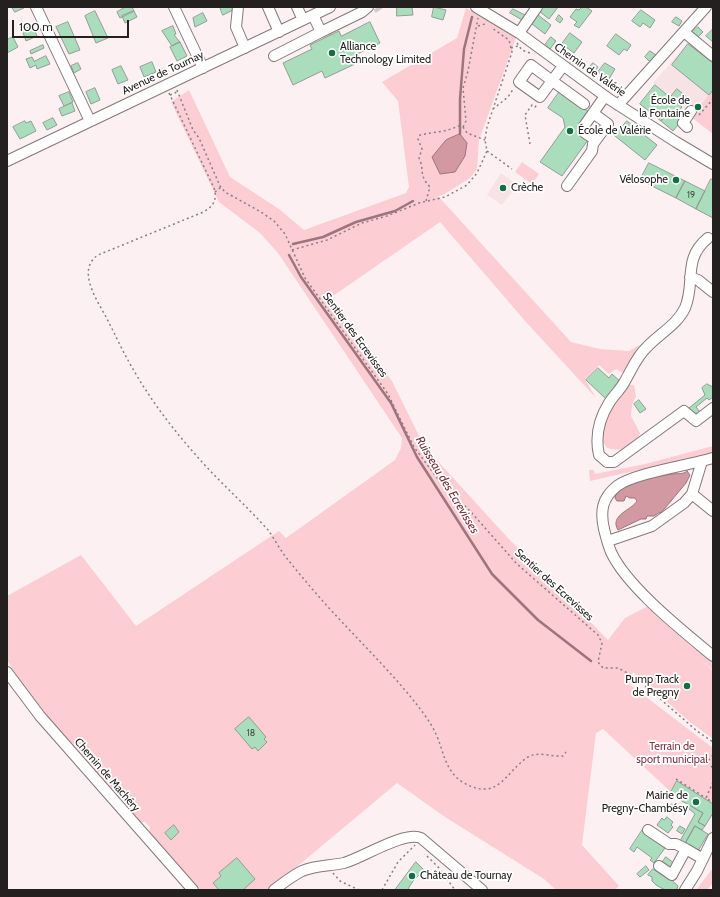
<!DOCTYPE html>
<html>
<head>
<meta charset="utf-8">
<style>
  body { margin:0 }
  #map { position:relative; width:720px; height:897px; overflow:hidden; background:#fdf0f2; font-family:Cabin,sans-serif }
  canvas { display:block }
  .frame { position:absolute; inset:0; border:8px solid #242020; pointer-events:none }
  .scale { position:absolute; left:12px; top:20px; width:117px; height:18px; box-sizing:border-box; border:2px solid #242020; border-top:0; padding-left:5px; font-size:12px; line-height:14px; white-space:nowrap; color:#242020; -webkit-text-stroke:3px #fff; paint-order:stroke }
</style>
</head>
<body>
<div id="map">
<canvas width="720" height="897"></canvas>
<div class="frame"></div>
<div class="scale">100 m</div>
</div>
<script>
const c = document.querySelector('canvas').getContext('2d');
c.lineJoin = 'round';
function fill(path, color) { c.fillStyle = color; c.fill(path, 'evenodd'); }
function trace(path, color, width, dash) { c.strokeStyle = color; c.lineWidth = width; c.lineCap = dash ? 'butt' : 'round'; c.setLineDash(dash || []); c.stroke(path); }
function drawText(font, color, halo, rows, align = 'center') {
  c.font = font + ' Cabin,sans-serif'; c.lineWidth = 3.5; c.setLineDash([]); c.textBaseline = 'middle'; c.strokeStyle = halo; c.fillStyle = color; for (const [text, x, y, turn = 0] of rows) {
    c.save(); c.translate(x, y); c.rotate((+turn || 0) * Math.PI / 180); c.textAlign = isNaN(turn) ? turn : align; if (halo) c.strokeText(text, 0, 0); c.fillText(text, 0, 0); c.restore();
  }
}
fill(new Path2D(`
  M689 42 713 60V131L653 83Z
  M501 173 517 185 502 205 487 195Z`), '#f7e2e5');
fill(new Path2D(`
  M466 8 516 38 479 140 477 169 470 178 443 195 438 196 571 342 600 349 629 351 639 345 625 374 616 369 609 374 599 365 585 379 596 398 526 322 440 222 330 298 392 381 424 446 507 537 608 640 625 618 650 605 713 657V670L701 660 713 671V739L690 722 633 672 629 684 713 748V804L678 782 671 792 603 729 596 733 582 845 619 886 615 890H556L544 879 445 817 397 783 269 890H201L149 834 150 827 145 822H140L81 760 8 671 12 668 7 660V596L81 555 136 626 279 531 286 538 395 460 401 448 402 438 278 253 260 233 219 202 171 102 189 90 230 177 279 209 304 230 406 193 409 187 398 101 382 82 457 38Z
  M713 90V134L691 117Z
  M522 162 539 174 532 184 515 172Z
  M627 385H634L636 396 632 405 631 416 640 433C635 448 622 452 607 448L600 437 603 423Z
  M713 446V453L590 481 589 470H594L595 474 645 464Z
  M713 868V883L707 890H696Z`), '#fccdd3');
const water = new Path2D(`
  M460 134 467 143 465 156 455 172 440 174 432 157 446 140Z
  M687 471 690 475 686 483 661 513 660 512 654 516H647L646 519H641L618 530C609 515 632 510 637 501L635 498H630L626 496 624 501H617L615 498C617 482 659 476 673 474 678 473 683 475 687 471Z`);
fill(water, '#d299a2');
trace(water, '#9e757b', 1);
trace(new Path2D(`
  M460 134V99L464 49 472 17
  M293 244 323 237 356 222 395 211 413 201
  M289 255 301 277 391 403 417 457 492 574 538 620 591 661`), '#9e757b', 2.5);
const building = new Path2D(`
  M12 7H23L24 8 15 12Z
  M126 7H132L134 11 120 18 117 12Z
  M220 7H234L235 9 223 15Z
  M397 7H412L413 15 397 16Z
  M434 7 446 10 443 20 432 17Z
  M542 7H558L549 19 539 11Z
  M586 7 592 11 579 28 574 25 577 22 570 17 576 9 579 10 582 7Z
  M513 9 527 16 524 21 510 13Z
  M641 10 655 20 650 28 643 23 640 27 632 21Z
  M95 11 108 38 96 43 85 16Z
  M134 11 137 17 125 23 122 16Z
  M203 13 207 21 195 27 193 18Z
  M538 15 551 25 545 34 532 24Z
  M559 15 563 19 560 23 556 20Z
  M676 17 682 21 679 26 672 22Z
  M68 22 80 50 69 54 56 27Z
  M370 22 380 43 351 57 355 64 325 78 322 71 293 85 283 63 312 49 310 45 339 31 341 36Z
  M33 26 37 36 26 41 22 30Z
  M173 26 176 34 174 35 180 42 172 46 162 31Z
  M698 27 703 32 698 37 693 32Z
  M713 29V42L706 36Z
  M570 33 582 42 574 53 562 44Z
  M616 34 631 45 627 51 624 49 619 55 607 46Z
  M13 37 18 47 7 53V40Z
  M551 37 556 41 550 49 545 45Z
  M180 42 187 56 177 61 170 47Z
  M688 44 713 63V90L709 95 672 65Z
  M43 45 44 48 31 54 30 51Z
  M650 51 656 55 650 62 645 57Z
  M46 56 50 64 37 69 36 65 30 68 26 59 32 57 34 61Z
  M573 56 580 62 577 66 569 61Z
  M152 62 156 72 144 77 140 67Z
  M78 63 81 69 74 73 71 66Z
  M593 63 598 67 593 74 588 69Z
  M605 63 615 69 609 79H607L598 72Z
  M121 66 128 80 118 84 112 70Z
  M655 85 682 107 676 115 670 110 661 121 640 104Z
  M95 88 100 100 91 104 86 92Z
  M677 89 687 97 680 105 670 98Z
  M560 91 589 112 579 128 580 135 588 140 562 176 540 162 565 127 563 118 548 108Z
  M69 92 73 102 64 106 59 96Z
  M72 103 75 111 62 116 59 109Z
  M670 110 682 120 673 131 661 121Z
  M53 118 57 125 47 130 43 123Z
  M25 121 26 123 31 121 36 131 20 139 13 127Z
  M627 121 657 145 645 160 615 136Z
  M649 163 685 181 676 198 640 180Z
  M711 179 713 180V218L696 209Z
  M685 181 705 191 696 209 676 198Z
  M598 368 609 378 612 374 622 383 606 399 586 380Z
  M707 384 713 387V397L709 400 707 398 696 407 700 412 695 415 689 408 705 395 702 388Z
  M639 400 646 409 640 413 634 404Z
  M249 717 266 737 264 739 267 742 258 751 255 747 252 749 235 729Z
  M677 781 713 804V813L705 826 698 822 703 813 680 800 681 798 671 792Z
  M672 804 677 807 675 811 669 808Z
  M689 805 703 813 698 822 705 826 702 830 695 826 685 844 680 841 695 814 687 807Z
  M667 817 673 822 671 825 673 827 668 833 657 825 662 818 664 820Z
  M174 825 179 832 171 840 165 833Z
  M680 826 685 829 682 834 677 831Z
  M695 826 708 834 698 851 685 844Z
  M643 829 663 843 661 845 665 848 654 863 650 860 652 858 637 847 634 852 630 849Z
  M666 857 675 864 670 871 661 864Z
  M237 858 255 879 243 890H219L213 883 221 876 219 873Z
  M416 862 424 870 413 881 408 889 410 890H395Z
  M646 866 649 870 640 877 637 874Z
  M653 869 663 875 664 873 678 886 677 889 678 890H665L656 885 652 881V877L648 875Z`);
fill(building, '#aaddbc');
trace(building, '#939c95', 1);
trace(new Path2D(`
  M378 7 380 10`), '#d2c6c8', 10, [10, 5]);
const minor = new Path2D(`
  M36 7 90 121
  M174 7 203 68
  M238 7 236 27 245 48
  M268 7 279 32
  M297 7 303 20
  M476 7 519 33 609 99 676 142 713 164
  M313 15 321 32 362 12 368 7
  M684 32 713 56
  M519 33 537 7
  M274 56 321 32
  M563 66 540 97 519 82 531 65C548 78 566 91 584 104
  M618 105 706 7
  M593 113 608 124 596 140 585 133 584 126 605 96
  M687 127 683 123 691 111
  M7 161 330 7
  M567 186 592 151 593 144 596 140
  M708 238C682 259 696 282 685 308 677 325 659 334 647 347 637 356 632 369 625 381 621 389 614 395 609 403 599 419 595 437 599 455L607 462H614L684 411 696 421 713 408
  M690 277 698 280 713 292
  M713 458C690 465 634 473 617 486 602 498 600 511 604 529 606 537 608 545 611 552 627 587 683 631 713 656
  M702 461 692 494 713 511
  M608 541 652 526 684 503 692 494
  M7 672 40 716 193 890
  M648 830 669 844H676L686 849
  M659 866 672 875 686 849 703 859
  M274 890C283 883 292 876 302 871 316 865 330 866 344 863 364 857 404 831 421 838L482 890
  M685 890 697 871 713 838`);
trace(minor, '#84797a', 12);
trace(new Path2D(`
  M478 26 485 24
  M517 43 522 50 530 53
  M511 48 518 46
  M177 90 193 130 199 138 220 186 225 192 261 212 274 221 285 234 305 278 388 394 414 447 437 478 470 511 517 564 598 635 602 643 598 662 603 668H618L635 677 697 731 713 742
  M169 93 214 188C218 201 212 208 201 213L98 255C76 270 97 300 106 317 114 332 121 348 129 362 147 395 170 426 195 454 218 481 245 504 268 530 274 538 279 548 285 556 296 570 308 584 320 598 351 633 385 665 414 701 422 711 431 723 436 734 444 752 445 772 464 783 499 802 505 772 528 757 538 751 552 757 563 756L566 752
  M170 95 177 92
  M493 109 508 97 514 88
  M699 115 713 99
  M463 127 466 121 463 88 468 71 478 18
  M463 127 467 133 485 140
  M530 144 525 115 532 105 535 107 537 105
  M487 151 512 169
  M215 192 221 187
  M426 201 430 187C418 174 425 171 419 158L422 149 418 139 420 135C433 132 447 132 458 126L463 127
  M292 250 327 240 362 223 387 216 419 203 445 197 467 185 477 173 487 151 485 140 487 127 512 52 509 40 492 28
  M713 755 707 762 713 768
  M676 779 706 798
  M713 782 706 798 713 803
  M427 856 439 868 455 890
  M333 873 340 881 359 890
  M382 890 398 862 415 845`), '#877f80', 1.5, [2, 3]);
trace(minor, '#fff', 10);
for (const [x, y, r, color] of [
  [332,53,4,"#146f44"],
  [698,107,4,"#146f44"],
  [570,131,4,"#146f44"],
  [676,180,4,"#146f44"],
  [503,188,4,"#146f44"],
  [687,686,4,"#146f44"],
  [696,802,4,"#146f44"],
  [412,876,4,"#146f44"]
]) { const dot = new Path2D(); dot.arc(x, y, r, 0, 2 * Math.PI); c.fillStyle = color; c.fill(dot); trace(dot, '#fff', 1.5); }
drawText('9px', '#464f47', null, [
  ["19",691,195],
  ["18",251,733]
]);
drawText('11px', '#242020', '#fff', [
  ["Alliance",340,47],
  ["Technology Limited",340,60],
  ["École de",690,101,"right"],
  ["la Fontaine",690,114,"right"],
  ["École de Valérie",578,131],
  ["Vélosophe",668,180,"right"],
  ["Crèche",511,188],
  ["Pump Track",679,680,"right"],
  ["de Pregny",679,693,"right"],
  ["Mairie de",688,796,"right"],
  ["Pregny-Chambésy",688,809,"right"],
  ["Château de Tournay",420,876]
], 'left');
drawText('11px', '#242020', '#fff', [
  ["Chemin de Valérie",590,70,35],
  ["Avenue de Tournay",163,73,-25],
  ["Sentier des Ecrevisses",355,335,54],
  ["Sentier des Ecrevisses",554,585,42],
  ["Chemin de Machéry",107,775,49]
]);
drawText('11px', '#7b3443', '#fff', [
  ["Terrain de",672,747],
  ["sport municipal",672,760]
]);
drawText('italic 12px', '#752f3e', '#fff', [
  ["Ruisseau des Ecrevisses",447,485,59]
]);
</script>
</body>
</html>
